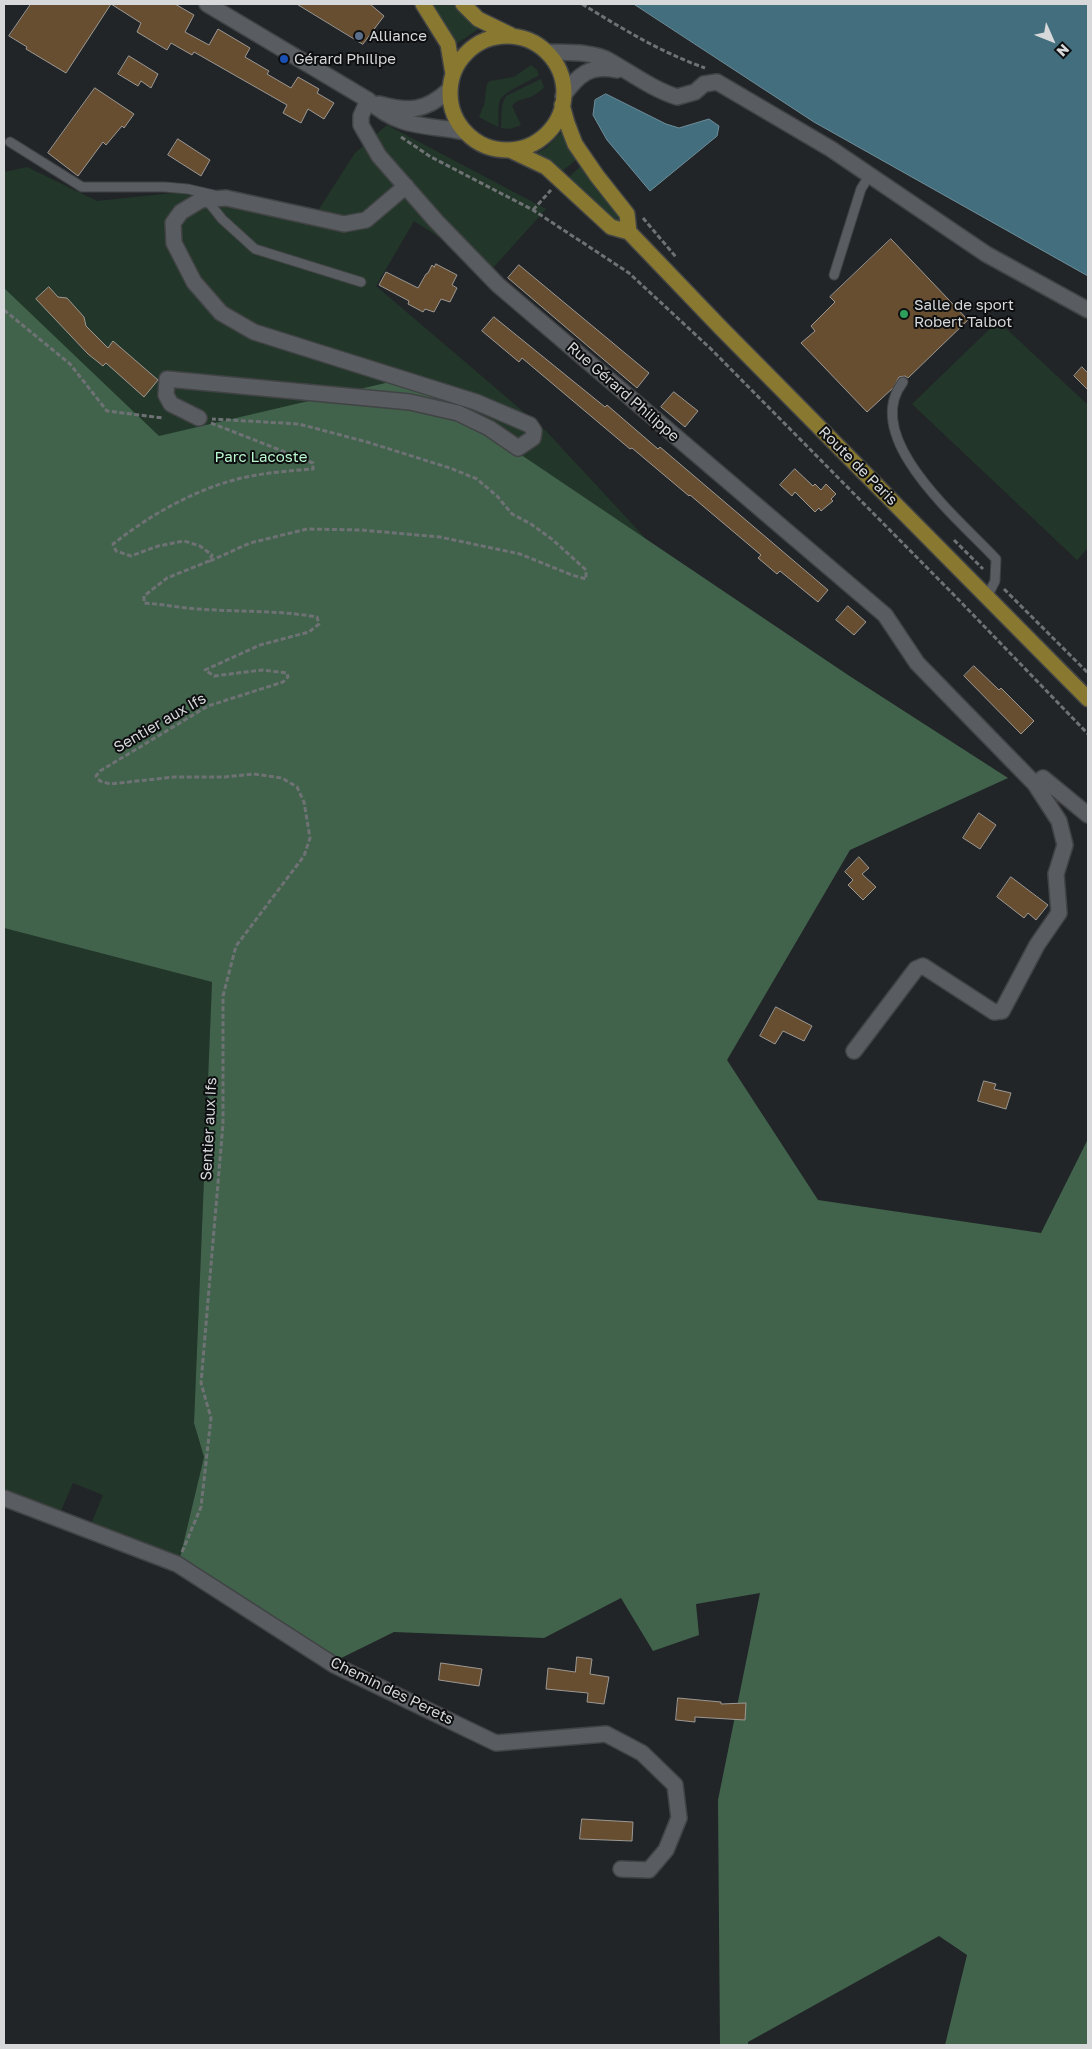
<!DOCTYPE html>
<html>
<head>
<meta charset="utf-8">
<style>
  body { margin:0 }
  #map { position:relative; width:1092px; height:2049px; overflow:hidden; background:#222528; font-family:"Golos Text",sans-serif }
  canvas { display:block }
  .frame { position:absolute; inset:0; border:5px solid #d6d8da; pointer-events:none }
  .north { position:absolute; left:1027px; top:15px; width:50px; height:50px; -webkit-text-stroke:4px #0d0e10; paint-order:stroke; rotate:134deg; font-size:14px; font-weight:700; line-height:20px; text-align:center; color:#d6d8da }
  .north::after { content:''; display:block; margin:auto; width:18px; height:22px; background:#d6d8da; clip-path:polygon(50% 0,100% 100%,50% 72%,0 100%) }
</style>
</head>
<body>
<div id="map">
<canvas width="1092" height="2049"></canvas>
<div class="frame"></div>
<div class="north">N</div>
</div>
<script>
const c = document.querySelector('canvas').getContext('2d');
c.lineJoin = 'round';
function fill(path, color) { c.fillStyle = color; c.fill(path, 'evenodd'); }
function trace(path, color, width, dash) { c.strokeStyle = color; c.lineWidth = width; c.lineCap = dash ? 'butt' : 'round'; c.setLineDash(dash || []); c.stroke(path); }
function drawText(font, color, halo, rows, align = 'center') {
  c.font = font + ' "Golos Text",sans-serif'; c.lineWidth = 4; c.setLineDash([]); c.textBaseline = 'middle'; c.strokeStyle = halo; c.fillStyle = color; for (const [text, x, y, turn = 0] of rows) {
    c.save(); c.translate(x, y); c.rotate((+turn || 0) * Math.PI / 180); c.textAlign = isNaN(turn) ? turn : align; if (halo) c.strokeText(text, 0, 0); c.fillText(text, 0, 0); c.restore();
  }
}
fill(new Path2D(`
  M433 4H456L478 25 477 30 456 44Z
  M531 65 537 70 539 75C530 81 503 92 500 100 497 108 499 119 498 127L479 117 484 105 487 84 490 81 514 77Z
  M541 79 544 88 533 96 517 101 512 106 521 125 510 129 501 128C502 117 500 106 506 96Z
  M387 125 546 209 491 270 414 221 376 286 546 431 673 568 632 586 4 389V172L27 167 97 201 182 192 312 220 355 153Z
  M562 132 577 159 562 171 535 154 546 148Z
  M581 166 603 198 622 217 619 221 615 222 569 177Z
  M998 321 1088 405V548L1077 560 912 404Z
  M4 928 212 982 194 1423 204 1457 178 1566 90 1527 103 1495 73 1483 59 1515 4 1492Z`), '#223729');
fill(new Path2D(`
  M4 288 159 436 407 378 848 675 1008 778 850 850 727 1060 818 1200 1041 1233 1088 1139V2045H945L967 1955 939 1936 748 2042V2045H720L718 1800 760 1593 696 1604 699 1635 653 1651 621 1598 544 1638 394 1632 329 1664 178 1566 204 1457 194 1423 212 982 4 928Z`), '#41634c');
const water = new Path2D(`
  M634 4H1088V276L814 122Z
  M606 94 666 124 679 128 709 119 719 126 717 136 650 191 607 140 593 115 595 100Z`);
fill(water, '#426e7e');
trace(water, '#6e8e9a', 1);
const building = new Path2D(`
  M31 4H175L194 15 185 32 209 45 218 29 250 48 245 57 269 71 267 74 291 88 298 77 319 89 317 93 334 103 324 119 308 109 301 123 283 113 287 105 194 52 192 55 171 43 167 50 137 32 141 23 111 4 66 73 26 49 27 47 9 36Z
  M297 4H370L384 16 363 44Z
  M129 56 158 74 151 88 141 81 138 86 118 74Z
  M95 88 134 114 124 128 122 126 106 145 103 142 78 176 48 153Z
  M178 139 210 160 201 176 168 155Z
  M891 239 968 320 908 378 905 376 899 377 894 387 867 412 801 343 815 331 811 326 835 302 830 297Z
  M436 264 457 275 452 285 457 288 450 302 441 299 434 312 425 309 423 312 408 304 409 301 379 285 386 272 418 288 426 274 428 273 432 265 434 267Z
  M519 265 649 373 637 388 508 278Z
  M49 287 58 297 67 298 84 317 86 326 108 348 113 341 158 380 144 397 106 363 103 366 88 354 36 299Z
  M494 317 605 407 607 405 658 449 660 447 828 590 818 602 780 571 777 574 758 558 761 555 690 495 689 496 632 448 630 449 522 358 519 362 482 331Z
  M1082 367 1088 373V390L1074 376Z
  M674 392 698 411 685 427 661 407Z
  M795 469 813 486 815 484 821 490 826 484 836 494 831 499 833 501 821 511 819 508 815 512 795 492 792 496 780 485Z
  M848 606 866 622 854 635 836 620Z
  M974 666 999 690 1001 688 1034 721 1021 734 964 676Z
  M979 813 996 825 980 849 963 838Z
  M859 857 869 868 862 874 876 887 863 900 848 885 853 880 845 872Z
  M1011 877 1048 905 1036 920 1028 913 1024 918 997 897Z
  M776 1007 812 1026 804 1041 783 1031 775 1044 760 1036Z
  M984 1081 996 1084 994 1089 1011 1093 1006 1109 978 1101Z
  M577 1657 592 1659 590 1674 609 1677 604 1704 587 1702 588 1693 546 1689 548 1668 575 1672Z
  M441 1663 482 1669 479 1686 439 1680Z
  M678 1698 721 1702V1704L746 1703 745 1720 695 1717V1722L676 1720Z
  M582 1819 633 1822 632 1841 580 1839Z`);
fill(building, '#674e30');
trace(building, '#9c9894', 1);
const service = new Path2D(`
  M10 142 82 187H165L188 189 214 195
  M206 199 222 219 255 249 361 282
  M834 275 861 189 869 176
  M903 382C859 438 962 522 996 559L995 581 987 597`);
const minor = new Path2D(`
  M547 52C566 53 591 51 608 60 631 73 652 89 677 97L695 92 704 84 717 82 831 149 986 254 1088 310
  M563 96C578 75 590 64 617 70
  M368 100 361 116V125L379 156 436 221 498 285 885 615 917 663 1035 784
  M199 418 171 404 166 395 167 379 410 402 458 413 489 428 518 448 533 438 534 431 530 425 476 402 254 332 221 313 194 282 174 243 173 223 181 212 201 200 226 198 344 224 366 220 406 186
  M854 1051 916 969 923 966 994 1012 1002 1011 1037 945 1059 913 1056 874 1065 845 1059 821 1035 784 1043 778 1088 815
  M4 1498 177 1564 334 1665 496 1743 606 1734 642 1753 675 1785 679 1818 666 1850 649 1870 621 1869`);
const tertiary = new Path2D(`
  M207 4 368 100C401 130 425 124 465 132
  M379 104C409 112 425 112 449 90`);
const primary = new Path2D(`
  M423 4 448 44 453 74
  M463 4 478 19 511 35
  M450 93a57 57 0 1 1 114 0a57 57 0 1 1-114 0Z
  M562 105 567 123 575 144 597 176 627 214 629 232
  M510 150 546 167 611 227 629 232 721 328 1088 699`);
trace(service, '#414345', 11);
trace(minor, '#414345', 18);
trace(tertiary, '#414345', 18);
trace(primary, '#414345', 18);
trace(new Path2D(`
  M582 4C623 29 660 52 705 68
  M401 137 431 157 533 210 629 273 711 349 955 596 1088 734
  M533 210 551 190
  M643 218 676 257
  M4 310 70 364 107 411 163 418
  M954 540 983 569
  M210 561 250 543 307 529 361 530 440 537 520 554 572 575 586 579V570L553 540 531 524 512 514 497 496 477 479 450 468 367 442 299 424 212 419
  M1004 589 1088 673
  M182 1552 201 1507 211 1418 201 1383 223 1124V996L236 946 304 856 310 838 304 802 297 787 282 778 254 774 225 777H174L110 784 100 781 96 776 100 771 208 706 283 682 288 677 287 673 262 670 214 676 205 670 260 645 309 632 319 624 317 617C277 610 238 612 198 609 180 608 162 604 144 603V596L167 578 209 561 212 555 200 546 184 541 158 546 131 556 116 551 113 544C149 516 190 492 234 480 259 473 287 471 313 469V463L211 423`), '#6f7274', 3, [5, 2.5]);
trace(service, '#595c60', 9);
trace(minor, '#595c60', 15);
trace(tertiary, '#595c60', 15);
trace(primary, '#887830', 15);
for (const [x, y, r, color] of [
  [359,36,5,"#5c6f8a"],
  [284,59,5,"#1a4fb4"],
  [904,314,5,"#2e9e5b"]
]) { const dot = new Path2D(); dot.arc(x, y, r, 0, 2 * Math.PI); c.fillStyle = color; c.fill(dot); trace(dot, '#0d0e10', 2); }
drawText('15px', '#d6d8da', '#0d0e10', [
  ["Alliance",369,36],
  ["Gérard Philipe",294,59],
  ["Salle de sport",914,305],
  ["Robert Talbot",914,322]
], 'left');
drawText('15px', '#d6d8da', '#0d0e10', [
  ["Rue Gérard Philippe",623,392,41],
  ["Route de Paris",858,466,45],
  ["Sentier aux Ifs",160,723,-30],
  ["Sentier aux Ifs",209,1129,-87],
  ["Chemin des Perets",392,1691,26]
]);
drawText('15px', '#b8f6cb', '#0d0e10', [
  ["Parc Lacoste",261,457]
]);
</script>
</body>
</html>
